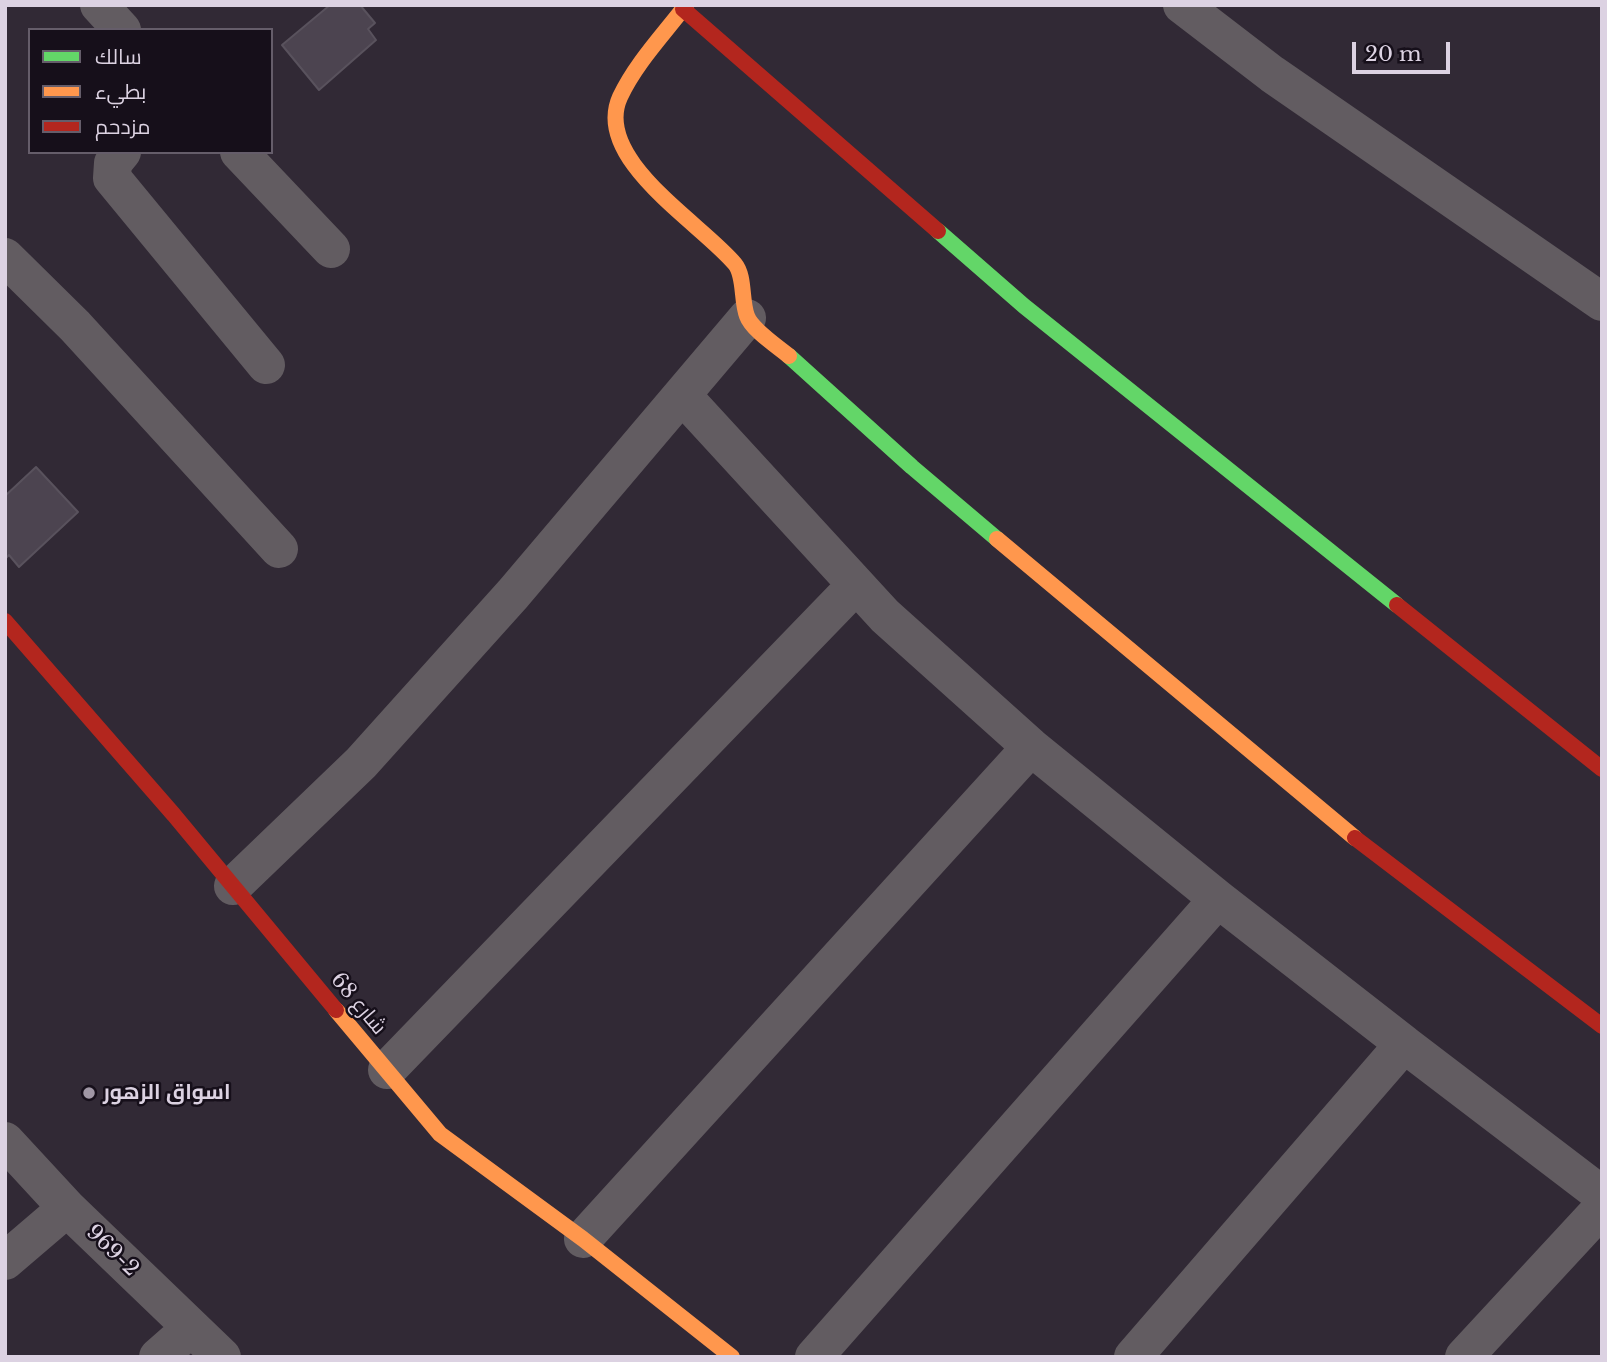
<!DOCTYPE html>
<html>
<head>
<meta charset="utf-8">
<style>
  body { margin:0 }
  #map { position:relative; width:1607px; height:1362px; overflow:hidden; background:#312935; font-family:"Libre Baskerville",Cairo,serif }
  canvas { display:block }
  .frame { position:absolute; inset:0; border:7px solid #dcd2e2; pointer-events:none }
  .legend { position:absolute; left:28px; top:28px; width:245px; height:126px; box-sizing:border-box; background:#160f1a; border:2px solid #655d6a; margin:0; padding:9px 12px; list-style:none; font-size:21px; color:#dcd2e2 }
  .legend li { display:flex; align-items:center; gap:14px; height:35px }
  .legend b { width:35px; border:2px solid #655d6a }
  .scale { position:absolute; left:1352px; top:42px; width:98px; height:32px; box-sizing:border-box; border:4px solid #dcd2e2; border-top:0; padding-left:9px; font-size:21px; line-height:24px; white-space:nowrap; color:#dcd2e2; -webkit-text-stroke:5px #160f1a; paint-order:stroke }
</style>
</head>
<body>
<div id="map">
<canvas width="1607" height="1362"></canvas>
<div class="frame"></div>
<ul class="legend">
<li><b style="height:9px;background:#63d668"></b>سالك</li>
<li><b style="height:9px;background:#ff974d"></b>بطيء</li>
<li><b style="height:9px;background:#b3261e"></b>مزدحم</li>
</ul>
<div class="scale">20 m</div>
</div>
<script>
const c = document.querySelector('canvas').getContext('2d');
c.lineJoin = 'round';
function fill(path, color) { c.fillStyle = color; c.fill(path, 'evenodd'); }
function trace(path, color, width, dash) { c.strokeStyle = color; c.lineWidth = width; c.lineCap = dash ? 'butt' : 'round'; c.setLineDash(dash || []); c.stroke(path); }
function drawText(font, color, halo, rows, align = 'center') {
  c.font = font + ' "Libre Baskerville",Cairo,serif'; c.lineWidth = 5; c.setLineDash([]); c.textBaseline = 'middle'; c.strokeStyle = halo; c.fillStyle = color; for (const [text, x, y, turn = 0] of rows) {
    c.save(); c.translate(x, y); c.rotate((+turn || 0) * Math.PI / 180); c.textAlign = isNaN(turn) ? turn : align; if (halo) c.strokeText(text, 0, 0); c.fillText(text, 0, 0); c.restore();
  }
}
const building = new Path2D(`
  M330 5H360L375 23 368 29 376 40 319 90 282 45Z
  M36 467 78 512 19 567 9 555 5 559V496Z`);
fill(building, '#4c4450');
trace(building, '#59525d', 2);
trace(new Path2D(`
  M99 5 122 30
  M1182 5 1272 74 1602 302
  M122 152 113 163 112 178 266 365
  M239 152 331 249
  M5 257 75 326 279 549
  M682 395 885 616 1031 747 1218 899
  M233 886 361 763 513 594 747 318
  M387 1070 856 585
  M5 1141 67 1208 222 1357
  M583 1239 1031 747
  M5 1261 67 1208
  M158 1357 191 1328
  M814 1357 1218 899 1404 1044
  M1133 1357 1404 1044 1602 1195
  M1464 1357 1602 1208`), '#625c61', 38);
trace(new Path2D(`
  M938 231 1024 306 1397 605
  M789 356 912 467 997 539`), '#63d668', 16);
trace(new Path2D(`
  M686 5C664 34 636 63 620 97 592 159 701 223 735 264 745 276 741 301 747 316 752 330 777 346 789 356
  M997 539 1355 838
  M336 1010 440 1134 583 1239 732 1357`), '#ff974d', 16);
trace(new Path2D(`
  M683 9 938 231
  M1397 605 1602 769
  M5 621 174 815 336 1010
  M1355 838 1602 1026`), '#b3261e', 16);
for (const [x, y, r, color] of [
  [89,1093,7,"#a097a5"]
]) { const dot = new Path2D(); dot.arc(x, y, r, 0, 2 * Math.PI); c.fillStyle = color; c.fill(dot); trace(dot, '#160f1a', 2.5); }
drawText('21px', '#dcd2e2', '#160f1a', [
  ["شارع 68",358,1004,50],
  ["969-2",112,1251,44]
]);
drawText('bold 21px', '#dcd2e2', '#160f1a', [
  ["اسواق الزهور",103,1093]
], 'left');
</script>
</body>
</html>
